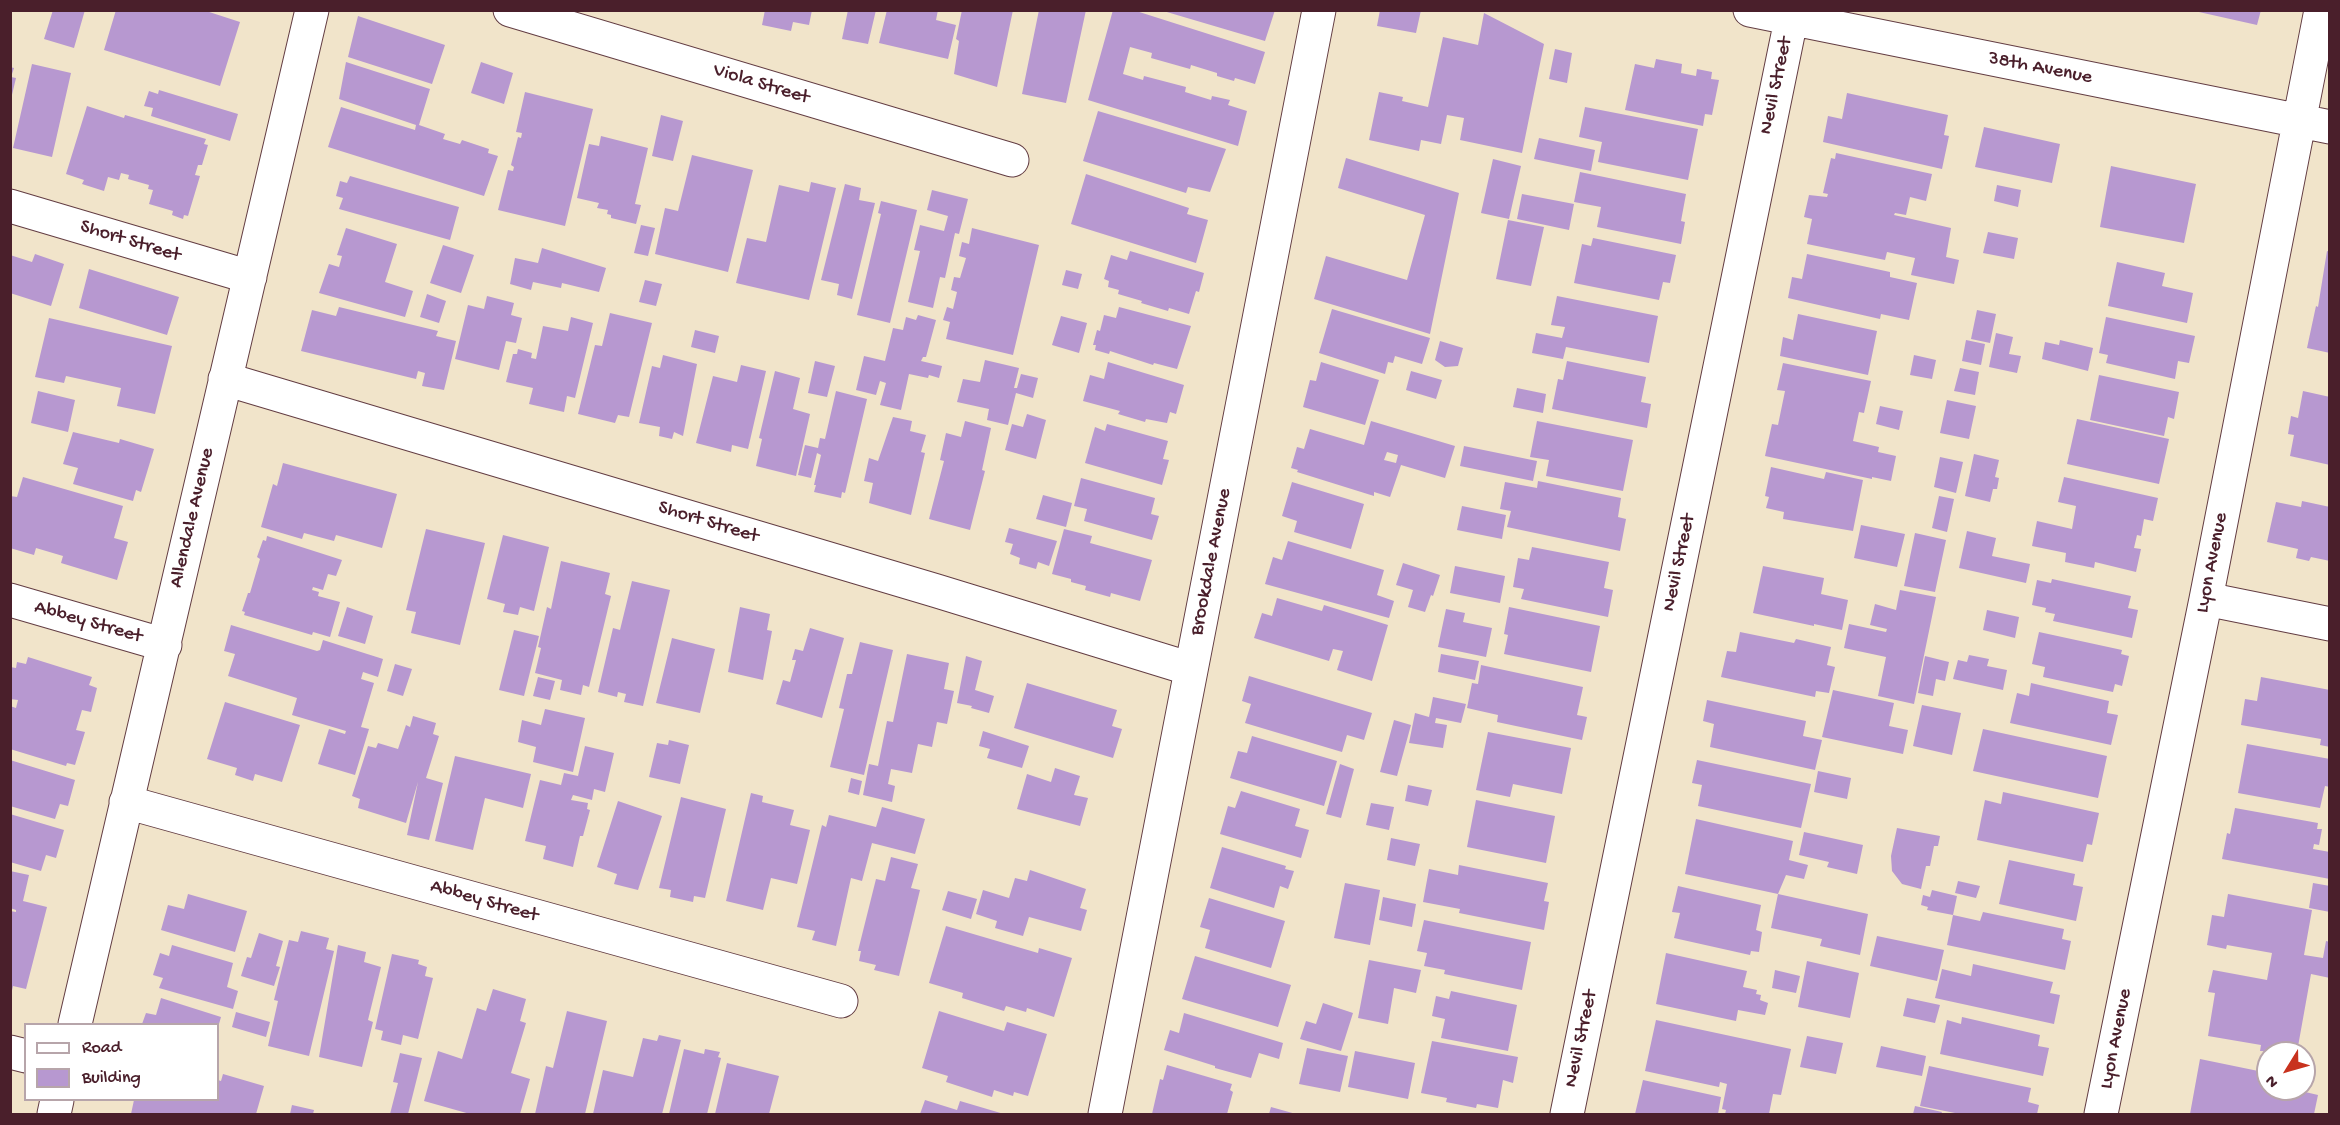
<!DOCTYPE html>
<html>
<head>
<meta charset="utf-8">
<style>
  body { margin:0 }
  #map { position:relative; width:2340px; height:1125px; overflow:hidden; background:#f1e4ca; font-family:"Gochi Hand",sans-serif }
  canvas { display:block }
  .frame { position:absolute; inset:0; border:12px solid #4a1f2b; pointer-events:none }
  .legend { position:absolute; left:24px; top:1023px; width:195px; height:78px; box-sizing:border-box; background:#fff; border:2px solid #b7a5aa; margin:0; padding:8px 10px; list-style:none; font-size:18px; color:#4a1f2b }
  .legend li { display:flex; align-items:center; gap:12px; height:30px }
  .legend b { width:30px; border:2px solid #b7a5aa }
  .north { position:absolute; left:2256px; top:1041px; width:60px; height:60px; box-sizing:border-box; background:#fff; border:2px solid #b7a5aa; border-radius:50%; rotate:233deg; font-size:16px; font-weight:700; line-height:24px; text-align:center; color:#4a1f2b }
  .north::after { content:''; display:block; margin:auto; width:21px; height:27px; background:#c8321e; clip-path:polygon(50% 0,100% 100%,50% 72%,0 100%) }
</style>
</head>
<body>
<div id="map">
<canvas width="2340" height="1125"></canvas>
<div class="frame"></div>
<ul class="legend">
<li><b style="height:8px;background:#fff"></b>Road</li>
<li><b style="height:16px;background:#b798d0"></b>Building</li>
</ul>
<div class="north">N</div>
</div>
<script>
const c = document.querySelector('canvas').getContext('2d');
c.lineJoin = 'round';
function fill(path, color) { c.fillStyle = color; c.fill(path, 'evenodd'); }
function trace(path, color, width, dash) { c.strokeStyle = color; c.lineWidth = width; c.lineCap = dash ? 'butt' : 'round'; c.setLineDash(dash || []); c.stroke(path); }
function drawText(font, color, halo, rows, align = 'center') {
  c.font = font + ' "Gochi Hand",sans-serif'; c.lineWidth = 5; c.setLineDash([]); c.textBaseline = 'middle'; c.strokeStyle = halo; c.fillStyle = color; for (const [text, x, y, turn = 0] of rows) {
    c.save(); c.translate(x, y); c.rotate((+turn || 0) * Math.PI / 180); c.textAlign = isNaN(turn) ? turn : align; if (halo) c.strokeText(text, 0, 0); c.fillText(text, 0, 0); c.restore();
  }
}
fill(new Path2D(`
  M53 10H85L74 48 44 39Z
  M116 10H203L240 22 220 86 104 50Z
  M765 10H812L809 25 793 22 791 31 762 25Z
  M848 10H876L868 44 842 39Z
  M887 10H938L936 20 956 25 948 59 879 43Z
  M962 10H1013L997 87 954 74 959 41 956 39Z
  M1039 10H1086L1066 103 1022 94Z
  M1113 10H1133L1265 52 1255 84 1235 78 1234 81 1217 76V73L1191 65 1190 69 1151 58 1152 53 1130 47 1123 74 1143 80 1144 76 1186 87 1185 92 1211 100 1212 96 1230 100 1228 105 1247 111 1238 146 1088 100Z
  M1160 10H1275L1265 41Z
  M1380 10H1421L1416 33 1377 26Z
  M2190 10H2261L2257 25Z
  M1484 13 1544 44 1522 153 1460 140 1464 118 1447 115 1441 144 1421 140 1419 151 1369 140 1379 92 1403 97 1402 101 1428 107 1443 37 1478 45Z
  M358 16 445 45 432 84 348 57Z
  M1555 49 1572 53 1567 83 1549 79Z
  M1656 59 1682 64 1681 73 1696 76 1697 69 1712 72 1711 79 1719 80 1712 115 1705 114 1703 126 1625 110 1635 64 1654 68Z
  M346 62 430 89 419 125 445 134 443 139 460 144 462 140 489 149 488 153 498 156 484 196 328 147 341 107 415 130 416 125 339 99Z
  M481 62 513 73 504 104 471 93Z
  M32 64 71 73 52 157 13 148Z
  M10 67 14 68 11 77 16 78 11 99Z
  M159 90 238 114 230 141 151 116 153 108 144 106 149 91 158 94Z
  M525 92 593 109 565 226 498 210 508 170 513 171 514 167 511 165 518 137 521 138 522 133 516 132Z
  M1847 93 1948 115 1944 135 1949 136 1942 169 1823 142 1828 116 1842 119Z
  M87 106 124 118 125 115 206 139 204 144 208 145 202 165H198L195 175 200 176 188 216 184 215 183 219 172 215 173 211 149 204 153 190 148 189 149 185 128 179 129 175 121 173 119 180 108 177 104 191 82 184 84 180 66 174Z
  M1585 107 1698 129 1688 180 1598 162 1602 142 1579 137Z
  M1098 111 1226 149 1210 192 1188 187 1186 193 1083 161Z
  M661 115 683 121 673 161 652 156Z
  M1984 127 2060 144 2052 183 1975 167Z
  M601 136 648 148 635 204 641 205 636 224 611 218V215L607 214 608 210 597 208 599 203 577 198 589 144 599 146Z
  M1539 138 1595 150 1591 171 1534 159Z
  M1836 153 1932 174 1926 201 1910 197 1906 215 1895 213 1894 215 1951 228 1946 257 1959 260 1954 284 1911 275 1915 258 1887 252 1885 260 1807 244 1812 219 1804 217 1809 195 1827 197 1828 194 1823 193 1831 158 1835 159Z
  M692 155 753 170 728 272 655 254 665 208 678 211Z
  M1346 158 1459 193 1430 334 1314 299 1326 256 1407 280 1425 215 1338 188Z
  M1493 159 1521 166 1509 219 1481 213Z
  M2111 166 2196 184 2184 243 2100 227Z
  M1580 172 1686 194 1681 221 1685 222 1681 244 1597 227 1601 207 1574 202Z
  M1086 174 1189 208 1187 214 1208 220 1196 263 1071 224Z
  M350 176 459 207 450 240 339 209 343 198 336 196 340 181 347 183Z
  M811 182 836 188 809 300 736 283 747 238 766 242 779 185 809 192Z
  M845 184 861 188 859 200 875 203 852 299 837 295 839 284 821 280Z
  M1997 185 2021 190 2018 207 1994 201Z
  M932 190 968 199 959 234 955 233 945 278 940 277 933 308 908 302 920 251 914 250 920 225 944 231 948 216 927 210Z
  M1522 194 1574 204 1569 230 1517 219Z
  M881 201 917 210 890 323 857 315 881 214 878 213Z
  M1508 220 1544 227 1531 286 1496 279Z
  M641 225 655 228 648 256 634 253Z
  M346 228 397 244 385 282 413 291 405 317 319 293 329 264 339 267 342 256 337 255Z
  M972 228 1039 245 1013 355 946 339 950 322 943 320 947 307 953 309 957 292 951 290 954 277 960 278 966 258 959 256 962 242 969 244Z
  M1988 232 2018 238 2014 259 1983 253Z
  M1593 238 1676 255 1670 283 1663 282 1659 300 1574 283 1582 244 1591 246Z
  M443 245 474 255 461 293 430 283Z
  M542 248 606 268 599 292 562 283 561 288 533 282 531 290 510 284 515 258 538 263Z
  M1130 251 1204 273 1199 292 1196 291 1189 314 1169 308 1168 311 1141 303 1142 301 1118 294 1119 290 1108 287 1109 281 1104 279 1111 255 1127 260Z
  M2327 251 2330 252V353L2307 348 2316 306 2318 307Z
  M35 254 64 264 51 306 10 293V255L32 262Z
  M1807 254 1890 272V277L1917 283 1909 320 1881 314 1880 319 1788 298 1792 277 1802 279Z
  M2117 262 2165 273 2162 286 2193 293 2187 323 2108 306Z
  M89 269 179 297 167 335 79 308Z
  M1066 270 1082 274 1078 289 1062 285Z
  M645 280 662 284 656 306 639 302Z
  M427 294 446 301 439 323 420 317Z
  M487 296 514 303 511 315 522 318 516 343 506 341 499 370 455 359 468 305 484 309Z
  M1557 296 1658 316 1649 363 1566 347 1563 359 1532 353 1536 333 1562 338 1565 327 1551 325Z
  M339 307 438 331 436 336 456 341 444 390 422 386 425 373 418 371 416 379 301 351 312 310 336 316Z
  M1119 307 1191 326 1177 369 1154 363 1153 365 1110 351 1109 354 1095 350 1096 345H1093L1097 330 1100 331 1104 315 1116 318Z
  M1332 309 1430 338 1422 364 1395 356 1393 363 1388 362 1385 374 1319 353Z
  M1977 310 1996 314 1990 343 1971 339Z
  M610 313 652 323 629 417 618 415 615 423 578 414 595 345 602 346Z
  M1798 314 1877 331 1868 375 1780 356 1783 337 1793 340Z
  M918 315 936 320 926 357H923L921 361 942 366 939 378 929 375 928 378 909 374 901 410 880 405 886 383 880 381 876 395 856 390 864 356 885 361 893 328 903 330 906 317 916 320Z
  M1061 316 1087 323 1079 353 1052 345Z
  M571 317 593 323 575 398 567 396 564 412 529 404 533 388 506 382 513 354H517L518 349 532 353 531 358 536 359 543 326 568 331Z
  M2106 317 2195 336 2189 363 2178 361 2175 379 2106 363 2108 355 2099 353Z
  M49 318 172 346 155 414 117 406 121 388 66 376 64 383 35 377Z
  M695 330 719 336 715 353 691 347Z
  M1996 333 2013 337 2009 354 2021 356 2017 373 1989 367Z
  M1966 340 1985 344 1981 365 1962 361Z
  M2060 340 2093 348 2088 371 2042 359 2045 342 2059 345Z
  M1440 341 1463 348 1458 366 1445 367 1435 360Z
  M663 355 697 364 683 436 674 432 672 439 659 436 660 427 639 423 652 366 660 368Z
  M1914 355 1936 360 1932 379 1910 375Z
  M985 360 1019 368 1014 388H1017L1021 374 1038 378 1033 398 1016 393 1008 425 987 420 989 409 957 402 963 379 980 382Z
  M815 361 835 366 827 397 808 393Z
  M1567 361 1646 377 1641 402 1651 404 1647 428 1552 409 1558 379 1563 380Z
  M1108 362 1184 385 1176 414 1170 412 1167 423 1146 419 1145 422 1118 414 1120 411 1083 401 1090 375 1104 379Z
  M1321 362 1379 380 1365 425 1303 407 1310 380 1316 381Z
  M1783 363 1871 381 1864 413 1859 412 1853 441 1879 447 1878 452 1896 456 1891 481 1872 477V479L1765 456 1772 424 1778 425 1785 391 1777 390Z
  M741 365 766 371 748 449 732 445 731 452 696 443 713 376 737 382Z
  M1960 368 1979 372 1975 395 1954 391Z
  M775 371 800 378 793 409 810 414 796 476 756 466 762 439 759 438Z
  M1411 371 1442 380 1436 399 1406 390Z
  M2099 375 2179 392 2174 419 2168 417 2164 436 2090 420Z
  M1517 388 1546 394 1543 413 1513 407Z
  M38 391 75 400 68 432 31 423Z
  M836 391 867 399 845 493 842 492 841 498 814 492 816 485H814L821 455 817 453 811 478 798 475 805 445 818 448 820 438 825 439Z
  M2303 391 2330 397V465L2290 456 2294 435 2288 434 2291 416 2298 418Z
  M1947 400 1976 406 1969 439 1940 433Z
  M1880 406 1903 411 1899 430 1876 424Z
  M1027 414 1046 420 1036 459 1005 450 1012 424 1023 427Z
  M893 417 912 421 910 431 926 435 921 452 925 453 911 515 869 503 873 483 864 481 869 458 878 461Z
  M2077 419 2169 439 2159 484 2067 464Z
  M965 421 991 428 982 470 985 471 970 530 929 519 944 461 940 460 946 433 961 437Z
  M1371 421 1455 446 1445 478 1401 465 1390 497 1374 492V496L1297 472 1298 470 1291 468 1297 447 1304 449 1310 429 1364 445ZM1387 452 1398 455 1396 463 1384 460Z
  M1537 421 1633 440 1623 491 1546 476 1549 460 1530 457Z
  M1107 424 1168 441 1163 459 1169 460 1162 485 1085 463 1095 427 1105 431Z
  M73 432 119 443 120 439 154 449 141 492 136 490 133 501 73 484 78 468 63 464Z
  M1464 446 1537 461 1533 481 1460 466Z
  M1974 454 1999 460 1995 477 1999 478 1997 489H1993L1990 502 1965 496Z
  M1940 457 1963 462 1956 493 1934 487Z
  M283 463 397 494 382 548 336 535 334 541 304 533 302 539 261 527 273 484 277 486Z
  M1771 467 1824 479 1826 472 1863 480 1853 531 1783 519 1784 512 1766 508 1769 497 1765 496Z
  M23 477 123 506 114 538 128 542 117 580 61 563 63 556 36 548 34 555 10 548V496L17 497Z
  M2064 477 2158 498 2153 521 2144 519 2141 536 2137 535 2134 548 2141 549 2136 572 2095 562 2094 568 2065 562 2066 553 2032 546 2037 521 2072 529 2076 506 2058 502Z
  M1081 478 1155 498 1151 514 1159 516 1152 540 1084 521 1087 509 1074 506Z
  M1538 481 1621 498 1618 517 1626 519 1620 551 1507 527 1511 511 1500 509 1505 482 1537 488Z
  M1292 482 1364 504 1351 549 1294 532 1297 521 1282 516Z
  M1043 495 1072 503 1066 527 1036 519Z
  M1939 496 1954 499 1947 532 1932 528Z
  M2302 501 2330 507V561L2311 557 2309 561 2296 558 2298 549 2267 542 2276 502 2301 507Z
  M1462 506 1506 515 1502 539 1457 530Z
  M1861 525 1905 534 1897 567 1854 558Z
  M1009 528 1057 541 1049 566 1038 562 1036 569 1019 564 1020 558 1010 554 1013 544 1005 542Z
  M426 529 485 543 460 645 411 633 416 612 406 610Z
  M1064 529 1092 536 1090 543 1152 560 1140 601 1111 593 1110 597 1085 590 1086 586 1071 582V579L1052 574Z
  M1967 531 1996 538 1992 556 2030 564 2026 583 1959 568Z
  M1915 533 1946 540 1935 592 1904 586Z
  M503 535 549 547 534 611 520 607 518 615 503 612 505 604 487 599Z
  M267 536 342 560 336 576 328 574 323 590 313 587 312 590 319 592 318 596 340 602 330 637 313 632 312 635 244 615 245 612 242 611 248 593H250L260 559 257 557 263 540 266 541Z
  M1288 541 1384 570 1377 595 1394 601 1389 618 1265 584 1273 557 1282 560Z
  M1532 547 1609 562 1604 588 1613 590 1608 617 1521 599 1524 589 1513 587 1518 558 1529 560Z
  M561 561 610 573 605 594 611 596 589 687 583 685 581 695 560 690 562 680 535 673 541 648 538 647 547 607 551 609Z
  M1403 563 1440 575 1433 596 1431 595 1425 612 1408 607 1413 590 1396 585Z
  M1455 566 1505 576 1500 603 1450 593Z
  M1763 566 1824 578 1821 594 1848 600 1842 630 1814 624V626L1753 613Z
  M2052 579 2131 596 2128 608 2138 610 2132 638 2053 621 2055 614 2045 612 2046 608 2032 605 2037 580 2051 583Z
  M632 581 670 590 643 706 624 702 626 694 618 692 617 697 598 692 613 628 620 630Z
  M1900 590 1936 597 1914 704 1878 696 1886 657 1844 648 1849 624 1886 632 1887 629 1870 625 1875 604 1896 610Z
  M1277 598 1322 611 1324 605 1388 625 1372 681 1337 670 1343 651 1333 649 1329 661 1254 638 1262 613 1272 616Z
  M347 607 373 616 365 644 338 636Z
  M740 607 770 614 767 630 772 631 763 680 728 672Z
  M1509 607 1600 626 1591 672 1504 654 1508 635 1504 634Z
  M1446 609 1465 613 1463 622 1492 628 1486 657 1438 647Z
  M1987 610 2019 617 2015 638 1983 630Z
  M231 625 317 651 320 650 323 640 383 659 378 677 363 672 361 679 374 683 361 727 369 729 355 775 318 764 329 729 345 734 346 731 292 715 297 698 228 676 235 654 224 651Z
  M810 628 844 638 822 718 776 704 783 680 790 682 796 660H792L795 649 803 651Z
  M514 630 539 636 524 696 499 690Z
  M1740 632 1794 643 1796 639 1831 647 1827 665 1835 667 1829 693 1816 691 1815 697 1721 677 1727 651 1736 652Z
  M2039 632 2122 650 2121 654 2129 656 2122 686 2115 684 2113 692 2043 677 2045 667 2032 664Z
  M672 638 715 649 700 713 656 703Z
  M860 642 893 650 864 775 830 767 844 709 839 708 847 674H852Z
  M907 654 949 663 944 689 954 691 947 724 937 722 932 747 918 744 912 773 891 769 888 784 895 786 892 802 863 795 869 764 878 766 887 721 893 722Z
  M1441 654 1479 661 1475 680 1438 672Z
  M1969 655 1989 659 1987 666 2007 670 2003 690 1953 679 1958 660 1967 662Z
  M966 656 982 661 975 690 994 696 989 713 971 708 972 706 957 703Z
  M1925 656 1949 662 1945 681 1936 679 1933 696 1918 693Z
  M28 657 92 677 89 685 97 688 91 712 82 710 76 730 85 732 75 765 67 763 66 766 10 749V706L16 708 18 700 10 699V667L16 668 17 662 26 664Z
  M395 664 412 669 403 696 387 691Z
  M1481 665 1583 687 1577 715 1587 717 1582 740 1497 722 1498 715 1467 708 1472 683 1478 684Z
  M1249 676 1372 713 1364 740 1347 735 1342 752 1245 723 1251 704 1242 701Z
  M538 677 555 681 550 700 533 696Z
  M2261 677 2330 690V747L2320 745 2321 739 2241 725 2245 699 2257 701Z
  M1027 683 1117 710 1112 726 1122 729 1113 758 1014 728Z
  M2031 683 2109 701 2107 713 2118 715 2111 745 2010 723 2017 693 2029 696Z
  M1833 690 1894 703 1889 726 1908 730 1903 754 1822 737Z
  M1433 697 1466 704 1461 723 1436 718 1435 723 1447 725 1443 748 1409 743 1415 713 1429 717Z
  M1707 700 1806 721 1803 736 1822 740 1815 770 1710 747 1714 724 1703 721Z
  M225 702 300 725 282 782 255 774 253 781 235 775 237 768 207 759Z
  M1922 705 1961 713 1952 755 1913 746Z
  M545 709 585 718 573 772 533 762 536 747 518 742 522 720 541 725Z
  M413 716 436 723 433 734 439 736 426 778 443 783 429 840 407 835 418 782 406 823 358 808 360 799 352 796 368 746 376 748 378 743 398 749 406 725 410 727Z
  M1394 720 1411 725 1397 776 1380 772Z
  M1983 729 2107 756 2098 798 1973 771Z
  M983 731 1029 746 1022 768 987 758 990 749 979 746Z
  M1488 732 1571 748 1562 794 1513 784 1510 797 1476 790Z
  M1252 736 1337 761 1324 806 1230 778 1238 751 1247 753Z
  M669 740 689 745 680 784 649 777 657 743 668 745Z
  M2247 744 2330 759V787L2325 786 2320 808 2238 793Z
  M585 746 614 753 605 792 594 789 592 800 573 795 571 800 588 803 587 809 590 810 583 836H580L573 867 543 859 546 846 525 841 540 780 561 785 564 773 578 776Z
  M455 756 531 774 523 808 485 798 473 850 435 841Z
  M10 760 75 780 68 806 60 804 55 819 10 806Z
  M1697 760 1811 784 1801 828 1698 806 1702 785 1692 783Z
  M1340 764 1354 769 1341 818 1326 814Z
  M1055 768 1080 776 1074 795 1088 798 1080 826 1017 809 1027 774 1051 782Z
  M1818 771 1851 778 1847 799 1814 792Z
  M851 778 862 781 859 795 848 792Z
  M1408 785 1432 790 1428 806 1405 801Z
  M1241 791 1300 809 1295 826 1309 830 1301 858 1220 834 1228 806 1235 808Z
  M2003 792 2099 813 2092 845 2087 844 2083 862 1977 840 1985 800 2001 804Z
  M751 793 763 796 762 802 794 810 790 825 810 830 797 884 771 878 763 910 726 901Z
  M681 797 726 809 705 898 694 896 693 902 670 897 671 890 659 888Z
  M1476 800 1555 816 1546 863 1467 847Z
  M618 801 662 816 638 890 614 884 617 874 597 867Z
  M1371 803 1394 807 1389 830 1366 825Z
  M882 807 925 819 915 854 872 843 862 881 851 878 836 946 812 940 815 931 797 927 822 825 826 827 829 815 876 827Z
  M2235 808 2318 823 2317 829H2322L2319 845 2314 844 2313 849 2330 852V879L2222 859 2227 833 2230 834Z
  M10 814 64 830 56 858 46 855 41 871 10 862Z
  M1696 819 1793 841 1789 860 1808 865 1804 879 1786 875 1778 894 1685 874Z
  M1897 828 1940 836 1938 846H1934L1930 866H1926L1921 889 1902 884 1892 871 1891 856Z
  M1804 832 1863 845 1857 874 1827 867 1829 862 1799 855Z
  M1391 838 1420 844 1415 866 1387 860Z
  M1222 847 1286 866 1285 869 1294 871 1288 889 1280 886 1274 908 1210 888Z
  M891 857 918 864 911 888 920 890 899 976 874 970 876 965 859 961 861 951H858L876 879 885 881Z
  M2009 860 2075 874 2073 885 2083 887 2076 921 1999 904Z
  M1459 865 1548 883 1544 901 1549 902 1544 930 1459 913 1460 909 1423 902 1429 869 1458 875Z
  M1030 870 1086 889 1080 908 1087 910 1081 931 1029 917 1023 936 995 928 997 921 976 914 983 890 1009 898 1015 878 1027 881Z
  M10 871 29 875 23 901 47 907 26 989 13 986 11 995 10 911 16 912V910L10 908Z
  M1958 881 1980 886 1976 898 1955 893Z
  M1345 883 1380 890 1370 945 1334 938Z
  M2313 883 2330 886V912L2309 908Z
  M1678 886 1761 905 1756 930 1762 932 1759 952 1751 951 1750 955 1674 938 1680 913 1672 912Z
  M1932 890 1957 896 1953 915 1927 910 1928 907 1921 905 1923 895 1930 897Z
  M948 891 977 899 971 919 942 910Z
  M188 894 247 911 235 952 161 930 168 905 184 909Z
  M1778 894 1868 914 1860 955 1820 946 1822 939 1771 928Z
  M2228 894 2312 910 2304 955 2323 958 2326 941 2330 942V978L2311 974 2297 1052 2260 1051 2261 1045 2208 1036 2215 993 2208 992 2213 970 2267 980 2272 953 2227 945 2226 949 2207 945 2212 915 2224 917Z
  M1383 897 1416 904 1412 927 1379 920Z
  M1209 898 1285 921 1271 968 1205 948 1210 930 1200 927Z
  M1983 912 2064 929 2062 939 2071 941 2065 970 1947 945 1953 915 1980 921Z
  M1424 920 1531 942 1522 990 1444 974 1445 970 1424 966 1427 953 1417 951Z
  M946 926 1038 953 1039 948 1072 958 1054 1017 1027 1008 1026 1012 1006 1006 1004 1011 962 998 963 993 929 983Z
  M301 931 329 938 326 949 334 951 309 1056 268 1046 278 1001 274 1000 289 940 298 942Z
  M259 933 283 941 276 966 280 967 274 986 241 976 247 957 251 958Z
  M1877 936 1944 950 1937 981 1870 966Z
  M172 945 233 963 227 987 238 991 233 1009 159 988 163 978 153 975 160 953 169 956Z
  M338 945 366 952 364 962 381 967 368 1020 373 1022 362 1067 319 1057Z
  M1666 953 1747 971 1743 987 1757 990 1756 994 1761 995 1760 1000 1768 1003 1765 1015 1738 1010 1736 1021 1656 1004Z
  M392 954 419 960 418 964 427 967 425 976 433 978 418 1039 403 1035 401 1045 381 1040 383 1031 375 1029Z
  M1195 956 1291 985 1278 1027 1182 999Z
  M1369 960 1421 970 1416 993 1394 988 1388 1024 1358 1018Z
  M1807 961 1859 973 1850 1018 1798 1007Z
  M1973 964 2053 982 2050 993 2060 995 2054 1024 1935 998 1942 969 1971 976Z
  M1775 970 1800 976 1796 993 1772 988Z
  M493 989 526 999 520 1021 526 1023 511 1073 530 1079 520 1114H470L424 1101 438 1051 462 1059 477 1008 486 1011Z
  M1451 991 1517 1005 1508 1051 1441 1038 1445 1019 1432 1016 1436 996 1449 999Z
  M161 998 221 1017 219 1024H142L146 1013 156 1015Z
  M1907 998 1940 1005 1935 1023 1903 1016Z
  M1323 1003 1353 1013 1341 1051 1300 1039 1306 1021 1316 1024Z
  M567 1011 607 1021 585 1114H535L546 1066 553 1068Z
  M939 1011 1004 1031 1007 1022 1047 1034 1028 1096 1014 1092 1013 1096 994 1090 992 1097 946 1082 948 1076 922 1068Z
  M236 1012 270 1022 266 1037 232 1027Z
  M1184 1013 1283 1043 1279 1059 1259 1053 1251 1078 1215 1068V1066L1164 1050 1170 1030 1179 1033Z
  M1962 1017 2040 1035 2038 1046 2049 1048 2043 1076 1940 1054 1947 1020 1961 1024Z
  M1656 1020 1791 1049 1781 1095 1773 1094 1769 1114H1725L1726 1110 1722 1109 1727 1084 1720 1082 1719 1087 1645 1071Z
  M659 1035 681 1040 662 1114H593L603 1070 633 1077 643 1038 657 1041Z
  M1807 1036 1843 1043 1836 1074 1800 1067Z
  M1432 1041 1518 1057 1513 1083 1503 1080 1498 1108 1477 1104 1476 1108 1446 1102 1447 1098 1421 1093Z
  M1881 1046 1926 1056 1922 1076 1876 1067Z
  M1307 1048 1348 1056 1340 1092 1299 1084Z
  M684 1049 704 1054 705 1049 720 1052 718 1057 721 1058 707 1114H669Z
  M1355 1051 1415 1063 1408 1099 1348 1087Z
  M400 1053 422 1058 408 1114H390L398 1083 393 1082Z
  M2200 1059 2268 1073V1089H2301V1091L2318 1095 2314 1114H2190Z
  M727 1063 779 1076 769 1114H715Z
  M1167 1065 1232 1084 1230 1090 1233 1092 1227 1114H1152L1160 1079 1163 1080Z
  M1929 1066 2031 1088 2028 1102 2039 1105 2037 1114H1960L1920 1106Z
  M223 1074 264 1086 256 1114H131L134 1100H218V1080L221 1081Z
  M1643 1080 1721 1097 1718 1114H1635Z
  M925 1100 957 1110 960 1101 1004 1114H920Z
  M292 1105 314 1110 313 1114H290Z
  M1915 1106 1942 1112 1941 1114H1913Z
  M1271 1107 1296 1114H1269Z`), '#b798d0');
const minor = new Path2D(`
  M510 10 1012 160
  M1750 10 2330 127
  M10 206 250 277
  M225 379 937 591 1191 669
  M2206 599 2330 624
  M10 600 165 645
  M126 802 841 1001
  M75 1024 312 10
  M10 1052 26 1056
  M54 1114 57 1100
  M1105 1114 1319 10
  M1567 1114 1793 10
  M2101 1114 2206 599 2321 10`);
trace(minor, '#633d43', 35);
trace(minor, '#fff', 33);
drawText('20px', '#4a1f2b', '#fff', [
  ["38th Avenue",2040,69,11],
  ["Viola Street",761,85,17],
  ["Nevil Street",1777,86,-78],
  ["Short Street",130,242,17],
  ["Allendale Avenue",193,518,-77],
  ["Short Street",708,523,17],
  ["Brookdale Avenue",1212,562,-79],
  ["Nevil Street",1680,563,-78],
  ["Lyon Avenue",2213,563,-79],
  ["Abbey Street",88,623,16],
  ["Abbey Street",484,902,16],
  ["Nevil Street",1582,1039,-78],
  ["Lyon Avenue",2117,1039,-79]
]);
</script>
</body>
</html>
